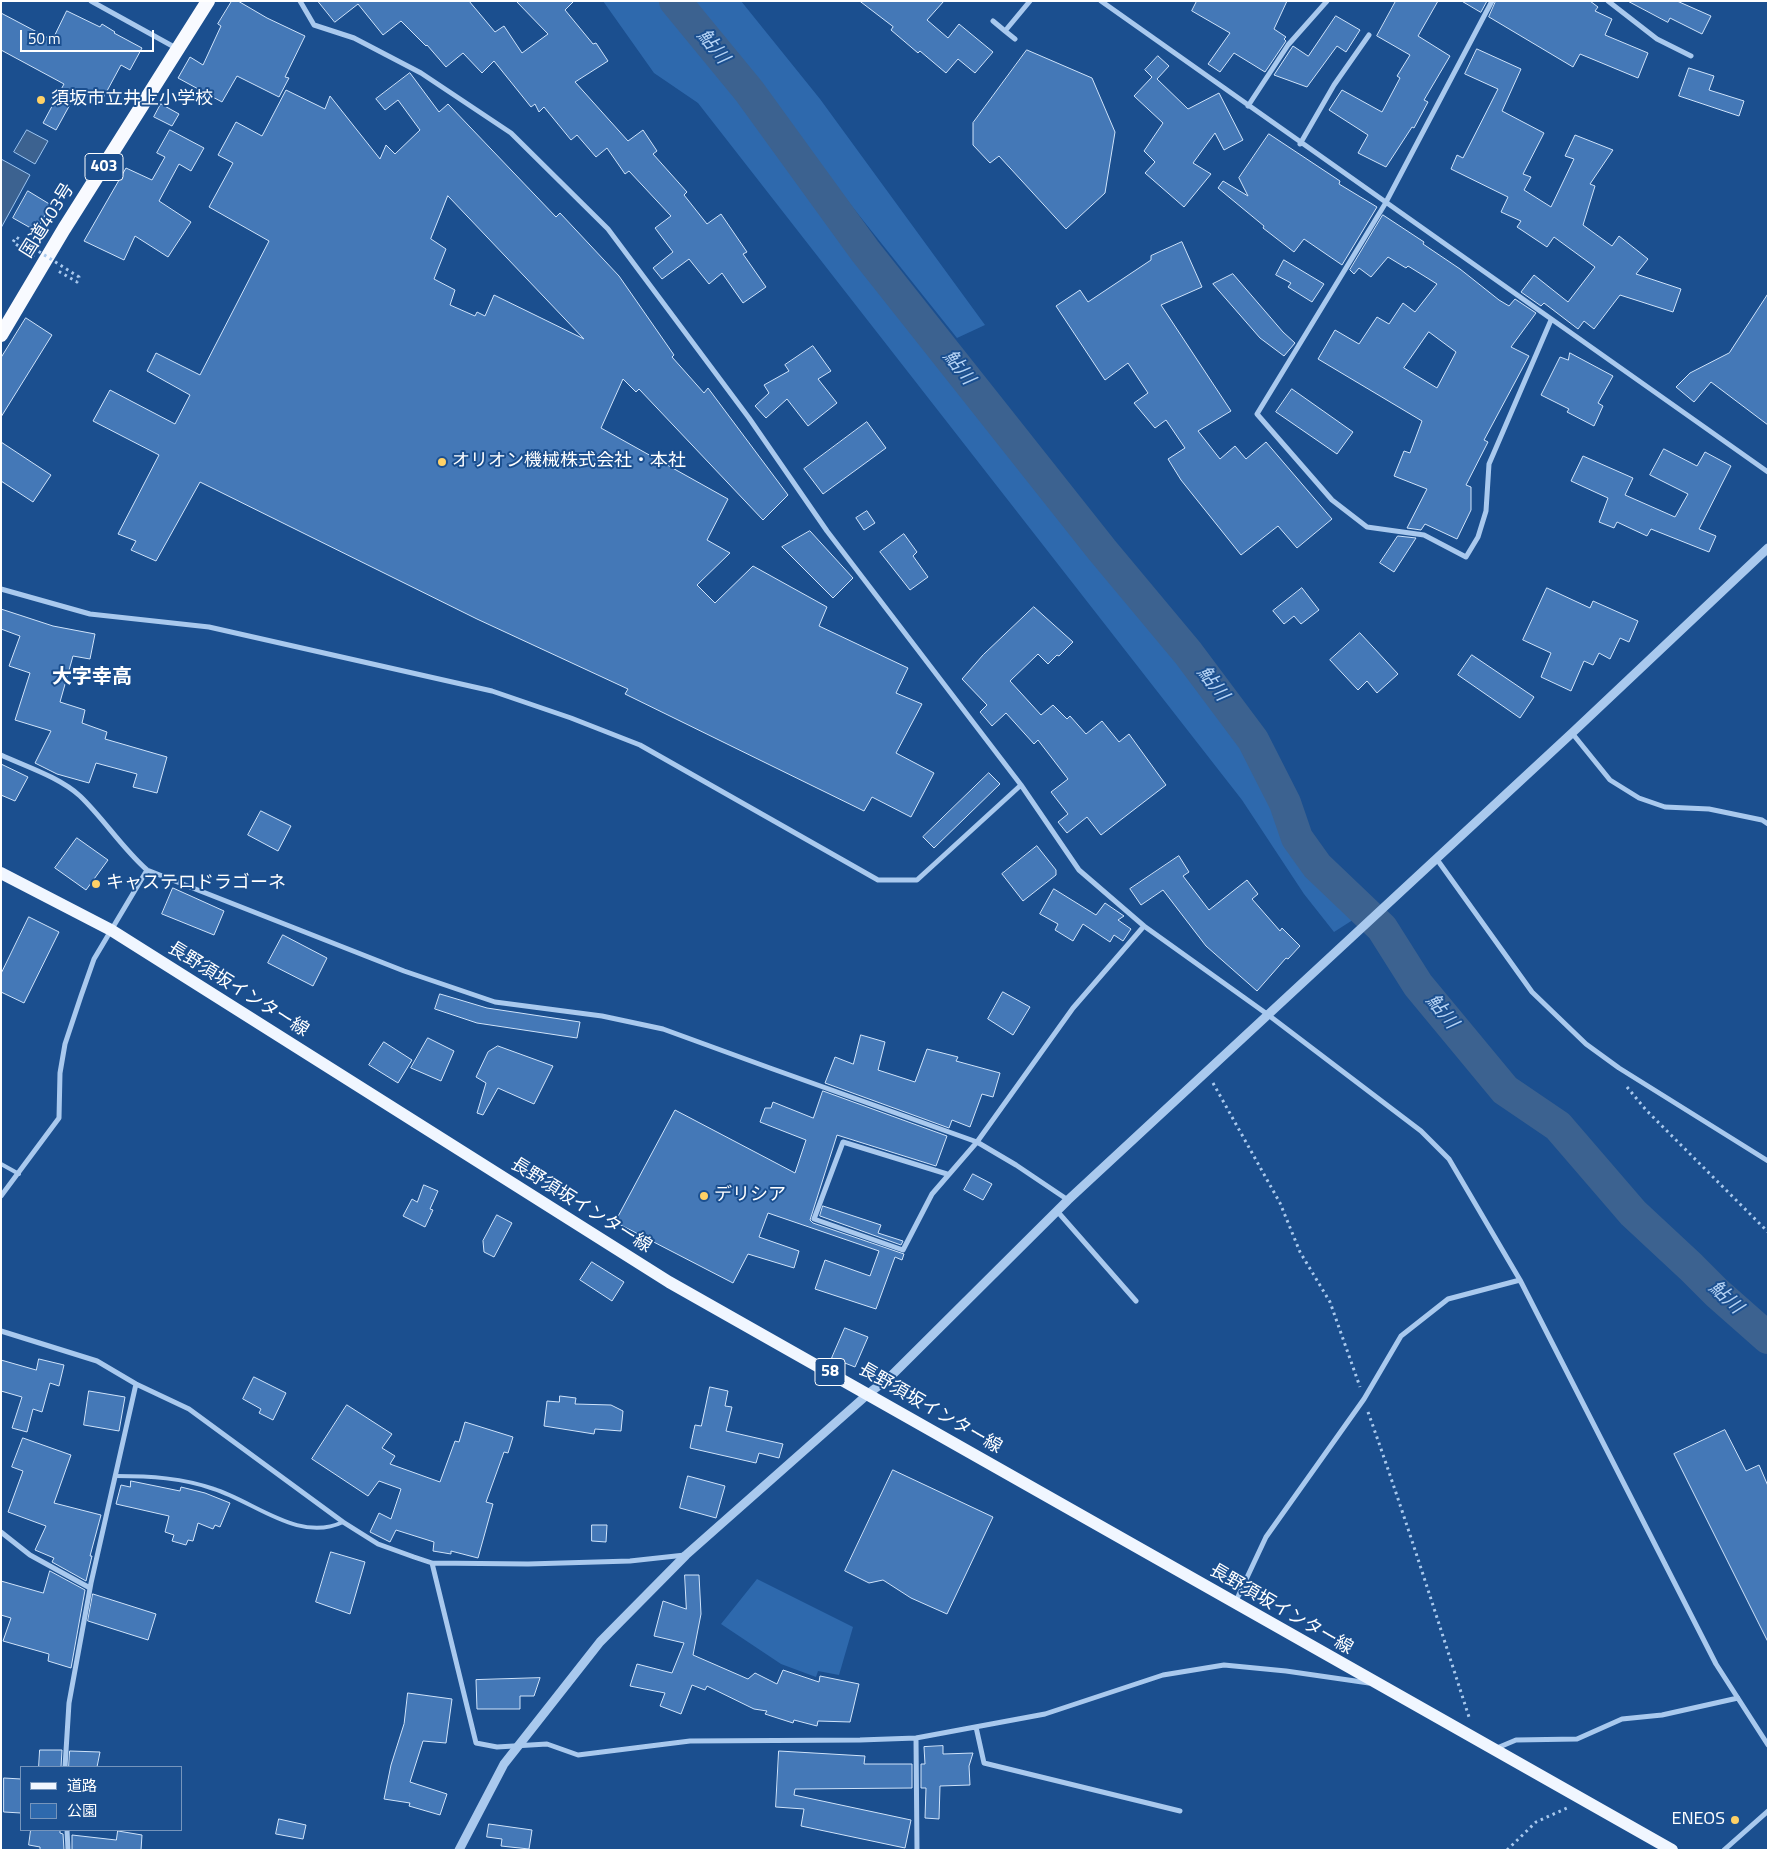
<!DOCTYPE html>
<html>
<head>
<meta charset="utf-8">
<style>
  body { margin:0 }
  #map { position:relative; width:1769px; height:1851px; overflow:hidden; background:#1b4f8f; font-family:"Titillium Web","Noto Sans JP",sans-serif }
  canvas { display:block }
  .frame { position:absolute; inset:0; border:2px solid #fff; pointer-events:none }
  .legend { position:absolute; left:20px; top:1766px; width:162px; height:65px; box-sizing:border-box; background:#1b4f8f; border:1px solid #7695bc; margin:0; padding:6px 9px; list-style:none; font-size:15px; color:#fff }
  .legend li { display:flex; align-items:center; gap:10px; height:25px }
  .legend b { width:25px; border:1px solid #7695bc }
  .scale { position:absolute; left:20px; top:30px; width:134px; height:22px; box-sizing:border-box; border:2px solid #fff; border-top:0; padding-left:6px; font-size:15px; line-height:18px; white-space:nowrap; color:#fff; -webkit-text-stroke:4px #1b4f8f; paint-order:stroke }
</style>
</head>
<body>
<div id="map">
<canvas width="1769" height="1851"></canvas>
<div class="frame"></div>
<ul class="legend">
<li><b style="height:6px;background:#f0f6ff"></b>道路</li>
<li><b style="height:14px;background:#2e69ad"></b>公園</li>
</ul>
<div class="scale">50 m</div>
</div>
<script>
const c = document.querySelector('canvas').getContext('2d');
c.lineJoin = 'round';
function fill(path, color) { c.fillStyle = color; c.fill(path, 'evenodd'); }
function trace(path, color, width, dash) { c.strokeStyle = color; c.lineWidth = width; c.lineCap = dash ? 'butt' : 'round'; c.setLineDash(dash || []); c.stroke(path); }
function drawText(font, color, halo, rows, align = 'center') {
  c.font = font + ' "Titillium Web","Noto Sans JP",sans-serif'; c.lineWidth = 4; c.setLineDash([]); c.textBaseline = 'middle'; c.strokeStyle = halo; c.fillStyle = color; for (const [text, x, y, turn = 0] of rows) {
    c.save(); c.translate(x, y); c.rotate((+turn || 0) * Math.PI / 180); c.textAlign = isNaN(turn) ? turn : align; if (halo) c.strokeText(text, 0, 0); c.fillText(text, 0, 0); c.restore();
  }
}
fill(new Path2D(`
  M603 1 667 2 735 87 963 390 1251 750 1284 819 1294 854 1359 916 1334 932 1304 894 1242 800 698 103 654 73Z
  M688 1H741L820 99 985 325 957 338Z
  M757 1579 853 1627 839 1675 818 1671 816 1677 781 1664 721 1624Z`), '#2e69ad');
const water = new Path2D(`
  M27 130 48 141 35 164 14 152Z
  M1 159 30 175 1 228Z`);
fill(water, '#3c6290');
trace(water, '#9cc4f0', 1);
trace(new Path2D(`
  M675 1 749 91 865 251 1102 550 1188 653 1253 740 1285 803 1297 838 1317 866 1382 928 1418 985 1505 1090 1558 1126 1633 1213 1691 1267 1717 1293 1768 1338`), '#3c6290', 32);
const building = new Path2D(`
  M232 1H238L267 18 305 36 285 77 289 78 279 97 237 76 222 102 178 78 190 57 203 65 221 26 218 24Z
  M318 1H469L495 32 504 26 522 53 548 34 516 1H574L565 10 593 44 596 43 608 61 575 82 628 141 643 130 657 151 653 154 687 192 684 195 707 224 721 214 747 252 743 254 766 287 743 303 722 273 709 284 689 259 662 279 653 268 673 252 655 228 671 216 629 171 625 174 607 148 596 157 577 135 571 140 544 107 539 112 535 104 531 107 494 61 482 73 463 53 446 67 427 45 426 46 401 21 383 35 358 4 335 22Z
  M860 1H944L927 20 948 38 959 24 993 52 975 73 958 59 946 73 920 51 918 53 891 30 893 27Z
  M1197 1H1287L1274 29 1286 37 1284 39 1286 41 1265 72 1234 53 1220 72 1208 64 1230 33 1192 11Z
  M1396 1H1438L1418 36 1450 56 1424 100 1428 102 1414 128 1412 127 1386 167 1358 153 1368 135 1329 110 1342 90 1382 112 1400 78 1397 76 1410 55 1377 36Z
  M1462 1H1487L1481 12Z
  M1496 1H1590L1598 7 1595 11 1612 19 1605 35 1648 53 1638 78 1580 54 1573 67 1489 17Z
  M1628 1H1677L1711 16 1702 34 1670 18 1668 22Z
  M67 11 100 27 102 24 115 32 114 33 142 48 130 70 121 65 101 102 78 90 56 130 43 123 64 84 1 50V13L52 40Z
  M1336 16 1360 30 1346 52 1337 46 1307 87 1274 75 1293 46 1308 56Z
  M1477 49 1521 69 1502 111 1544 133 1523 174 1531 177 1524 190 1551 207 1574 159 1565 156 1575 135 1613 150 1590 184 1595 186 1583 225 1612 246 1619 236 1648 259 1636 274 1681 289 1673 312 1620 295 1594 329 1584 321 1578 329 1544 303 1541 306 1521 292 1534 275 1568 302 1595 267 1554 237 1547 247 1517 227 1521 221 1501 212 1508 197 1451 169 1457 155 1463 158 1498 89 1465 74Z
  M1027 50 1092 78 1115 132 1105 193 1066 229 999 156 990 163 973 145V123Z
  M1158 56 1169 66 1157 79 1188 109 1219 93 1243 140 1224 150 1215 133 1193 163 1211 174 1184 207 1145 173 1155 162 1144 151 1163 123 1134 96 1152 77 1145 70Z
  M1689 68 1714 76 1709 90 1744 101 1739 116 1679 96Z
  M410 73 439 112 448 104 556 217 560 213 619 276 674 355 672 357 704 393 708 388 788 495 763 520 639 389 636 392 623 379 601 428 728 499 707 540 730 553 697 585 715 603 753 566 827 607 819 626 908 668 896 693 922 704 896 753 934 773 911 817 872 797 864 811 625 694 628 689 477 619 200 482 156 561 131 550 136 541 118 534 159 455 93 421 110 390 175 424 190 395 147 371 156 353 200 375 269 241 209 207 233 163 218 155 236 122 262 136 286 90 325 109 330 96 380 159 386 145 395 154 420 130 398 100 385 110 376 99ZM448 196 584 339 494 295 485 316 477 312 475 316 450 305 455 290 434 279 446 249 431 239Z
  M161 104 179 114 172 126 154 117Z
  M170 130 204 148 191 171 179 164 159 201 191 222 168 257 135 236 124 260 84 241 126 168 152 180 165 157 157 153Z
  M1269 134 1340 181 1339 184 1377 207 1342 265 1304 239 1294 252 1263 228 1264 226 1218 188 1223 181 1248 196 1239 178Z
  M28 191 51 205 36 231 13 218Z
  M1383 215 1424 242 1423 244 1460 269 1499 300 1509 306 1515 299 1536 313 1511 347 1529 356 1484 440 1488 442 1466 485 1471 487V510L1457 539 1425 524 1421 530 1407 528 1427 489 1394 476 1404 451 1410 453 1422 421 1318 359 1335 330 1359 344 1377 317 1389 324 1403 303 1415 312 1437 284 1408 266 1406 268 1388 257 1371 277 1359 268 1354 274 1350 270ZM1429 332 1456 352 1437 388 1404 368Z
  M1182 242 1202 287 1161 305 1231 411 1198 431 1220 459 1235 446 1246 459 1266 442 1332 519 1297 548 1278 526 1241 555 1181 480 1168 459 1185 448 1166 420 1155 428 1134 403 1148 393 1128 363 1105 380 1056 306 1080 290 1088 302 1151 260V256Z
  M1284 260 1324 284 1312 302 1288 287 1291 283 1276 275Z
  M1233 274 1283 332 1295 343 1284 356 1260 338 1213 284Z
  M1768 294V425L1711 382 1694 402 1676 387 1690 373 1729 353Z
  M26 318 52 335 1 417V358Z
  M813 346 831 371 818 379 837 403 808 426 787 399 766 418 755 406 769 393 764 385 789 371 785 365Z
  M1570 353 1613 376 1598 403 1603 406 1594 426 1567 412 1569 409 1541 395 1560 357 1568 360Z
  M1292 389 1353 432 1337 454 1276 412Z
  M867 422 886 448 823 494 804 469Z
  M1 442 51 475 33 502 1 481Z
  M1664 449 1697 466 1705 452 1731 466 1699 529 1716 536 1709 552 1651 529 1647 536 1617 522 1614 528 1599 522 1608 498 1571 481 1583 456 1633 478 1625 495 1675 517 1688 494 1650 475Z
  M867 511 875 523 864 530 856 518Z
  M810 531 853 578 833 598 782 547Z
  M904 534 917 552 913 556 928 577 910 590 880 552Z
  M1398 536 1416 538 1394 572 1380 563Z
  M1302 588 1319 610 1301 624 1294 616 1284 624 1273 611Z
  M1547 588 1590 608 1593 601 1638 621 1629 642 1620 638 1610 659 1599 653 1593 665 1584 661 1571 691 1541 677 1551 653 1523 640Z
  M1034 607 1073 642 1059 656 1057 655 1048 664 1038 654 1010 681 1041 715 1053 705 1067 719 1070 716 1086 734 1102 721 1119 742 1129 734 1166 785 1101 835 1087 817 1067 833 1058 822 1068 814 1051 792 1068 779 1038 740 1034 744 1006 713 992 726 980 712 987 705 962 679 983 655Z
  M1 609 53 626 95 634 90 659 73 656 60 702 85 710 82 723 107 732 105 739 167 757 157 793 133 787 137 774 96 763 89 783 57 774 35 763 51 731 15 720 30 673 9 666 20 636 1 629Z
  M1360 633 1398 674 1377 693 1367 681 1358 690 1330 660Z
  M1472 655 1534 697 1520 718 1458 675Z
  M1 764 28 777 15 801 1 795Z
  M989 773 1000 784 934 848 923 837Z
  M261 811 291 826 278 851 248 835Z
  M77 838 108 860 86 890 55 868Z
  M1037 846 1056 870V875L1023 901 1002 874Z
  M1179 856 1189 872 1183 876 1209 910 1247 880 1258 894 1252 899 1280 931 1282 928 1300 946 1288 959 1286 958 1257 991 1206 946 1163 890 1141 905 1130 889Z
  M173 888 224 911 214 935 162 914Z
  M1054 889 1096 915 1105 903 1124 916 1118 920 1131 929 1123 941 1114 935 1110 942 1083 924 1073 941 1055 930 1058 924 1040 914Z
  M29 917 59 932 24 1003 1 992V974Z
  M283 935 327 958 313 986 268 963Z
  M1003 992 1030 1007 1013 1035 988 1019Z
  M440 994 487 1008 580 1022 577 1038 477 1023 435 1009Z
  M861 1035 885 1042 878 1070 915 1082 927 1049 958 1057 956 1061 1000 1073 993 1097 982 1094 970 1127 952 1120 949 1128 825 1083 835 1057 853 1064Z
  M428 1038 454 1051 441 1081 411 1068Z
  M384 1042 412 1060 398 1083 369 1065Z
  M498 1046 553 1066 534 1104 498 1088 483 1115 477 1113 486 1083 476 1077 488 1052Z
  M823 1091 947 1136 936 1166 837 1135 810 1220 813 1223 904 1254 902 1260 895 1257 876 1309 815 1289 825 1260 870 1276 879 1251 768 1213 759 1237 799 1251 794 1268 748 1254 733 1283 615 1222 675 1110 795 1173 806 1140 760 1122 765 1108H771L773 1102 813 1118Z
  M973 1174 992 1184 983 1200 964 1190Z
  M424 1185 438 1191 430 1209 433 1210 425 1227 403 1216 412 1199 417 1202Z
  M823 1206 881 1225 878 1233 903 1241 901 1245 820 1216Z
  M497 1215 512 1223 494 1257 484 1252 483 1241Z
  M592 1262 624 1282 612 1301 580 1280Z
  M845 1328 868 1337 855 1367 832 1358Z
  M39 1359 64 1365 59 1386 50 1383 42 1412 33 1409 27 1432 12 1428 22 1397 1 1391V1360L36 1370Z
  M254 1377 286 1393 273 1420 259 1413 261 1409 243 1399Z
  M710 1387 728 1391 725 1406 732 1407 726 1431 783 1444 779 1458 759 1453 756 1463 690 1448 695 1425 701 1426Z
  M89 1391 125 1397 119 1431 84 1425Z
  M560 1396 576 1398 575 1404 611 1405 623 1411 621 1431 595 1429 594 1434 544 1426 547 1401 559 1402Z
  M347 1405 392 1434 382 1448 395 1456 390 1464 440 1482 455 1441 459 1442 465 1422 513 1437 508 1453 504 1452 486 1502 493 1504 478 1558 451 1551V1554L433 1551 434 1542 396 1530 390 1542 370 1532 379 1513 391 1519 401 1489 379 1481 368 1496 312 1459Z
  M1725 1430 1746 1471 1759 1465 1768 1486V1642L1674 1454Z
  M23 1438 71 1455 54 1503 101 1515 90 1556H92L86 1581 52 1562 54 1558 35 1550 46 1526 8 1512 23 1471 12 1467Z
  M893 1470 993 1517 947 1614 911 1598 883 1580 869 1583 845 1571Z
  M688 1476 725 1486 716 1518 680 1508Z
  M131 1481 180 1491 181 1487 205 1493 230 1503 220 1527 215 1525 213 1529 198 1523 193 1541 188 1540 186 1545 172 1541 174 1535 165 1532 169 1516 116 1504 121 1485 130 1487Z
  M592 1525H607L606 1542 592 1541Z
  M331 1552 365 1562 350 1614 316 1602Z
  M50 1571 85 1590 71 1668 48 1661 49 1654 3 1641 11 1618 1 1615V1581L43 1593Z
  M685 1575H699L701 1614 693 1655 748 1679 755 1673 777 1684 783 1670 819 1682 820 1676 859 1684 850 1722 818 1721 817 1726 794 1720 793 1723 765 1714 767 1711 754 1709 707 1686 705 1690 692 1685 681 1714 660 1706 665 1693 630 1686 637 1664 672 1673 684 1643 654 1636 663 1601 686 1609Z
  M93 1594 156 1614 148 1640 88 1621Z
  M540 1678 534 1696H520V1709H477L476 1680Z
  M408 1693 452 1699 446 1743 423 1741 410 1782 447 1794 440 1815 409 1806 410 1803 384 1799 391 1765 404 1724Z
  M943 1746V1754L973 1753 969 1766 970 1785 940 1786 939 1819 925 1818 926 1788H921V1764H925L924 1747Z
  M40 1750H62L61 1767H39Z
  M70 1751 100 1752 97 1767H69Z
  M779 1751 865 1756 864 1764H912V1788L795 1789 794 1795 911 1820 905 1848 801 1826 804 1809 776 1807Z
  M4 1778 21 1779V1813L4 1812Z
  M279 1819 306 1825 303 1839 276 1834Z
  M489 1824 532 1830 529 1849 501 1846 502 1839 487 1837Z
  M31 1830H60V1833L63 1834 64 1850H40V1847L29 1845Z
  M118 1831 142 1835 141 1850H72V1835L116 1840Z`);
fill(building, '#4478b7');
trace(building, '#cfe3fa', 1);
trace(new Path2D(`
  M1213 1083 1280 1203 1300 1252 1330 1302 1360 1387
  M1627 1087 1646 1110 1768 1232
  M1368 1412C1404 1513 1436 1615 1469 1717
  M1507 1850 1536 1822 1567 1808`), '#a9c9ee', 3, [2.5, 4]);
trace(new Path2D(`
  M1 1164 19 1174
  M116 1476C150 1476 183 1478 214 1489 255 1502 299 1543 343 1522`), '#a9c9ee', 4);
trace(new Path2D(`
  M91 1 176 48
  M300 1 314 25 354 38 421 73 511 133 608 229 749 418 827 531 1021 785 1079 870 1144 926 1267 1014 1421 1131 1449 1159 1520 1280 1716 1664 1768 1745
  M1101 1 1768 472
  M1492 1 1385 204 1257 414 1332 500 1367 527 1424 535 1466 557 1478 537 1486 511 1489 464 1551 320
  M1608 1 1657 39 1691 56
  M993 21 1005 31 1030 1
  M1005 31 1015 39
  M1248 106 1288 45 1327 1
  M1300 144 1334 85 1369 35
  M1 589 90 614 209 627 492 691 571 718 640 745 878 880H917L1021 785
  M1572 733 1610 780 1639 798 1665 807 1709 809 1762 820 1768 824
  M1 755C27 767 59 777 80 796 104 819 122 848 147 870L404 971 495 1002 602 1016 663 1029 770 1068 977 1142 1016 1165 1068 1200
  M1436 858 1532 992 1586 1044 1619 1068 1768 1161
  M947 1174 843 1142 814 1219 903 1250 932 1194 977 1142 1073 1008 1144 926
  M1 1196 59 1118 60 1073 65 1044 81 996 94 959 147 870
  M1057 1211 1136 1301
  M1 1331 97 1361 136 1384 189 1409 343 1522 378 1544 414 1557 432 1563 528 1564 630 1561 685 1555
  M1 1532 30 1555 90 1588
  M432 1563 476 1743 497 1747 547 1744 578 1755 690 1741 860 1740 916 1738 1045 1714 1163 1675 1224 1665 1286 1671 1369 1683
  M1235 1603 1266 1537 1364 1399 1401 1336 1448 1299 1520 1280
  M976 1727 984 1763 1180 1811
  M916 1738 917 1850
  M1497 1748 1516 1740 1577 1739 1622 1719 1662 1715 1738 1698
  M65 1767 69 1703 91 1583 136 1384
  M67 1830 68 1850
  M1724 1850 1768 1811`), '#a9c9ee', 5);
trace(new Path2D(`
  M459 1850 504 1764 600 1642 686 1555 868 1394 891 1376 1068 1200 1572 733 1768 548`), '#a9c9ee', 9);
trace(new Path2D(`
  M1 873 111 930 669 1282 1672 1850`), '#f0f6ff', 12);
trace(new Path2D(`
  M1 335 64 229 208 1`), '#f8faff', 14);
trace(new Path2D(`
  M34 257 13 242 16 237 79 277 77 282 58 271`), '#a9c9ee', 3, [2.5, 4]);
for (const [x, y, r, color] of [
  [41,100,5,"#ffd166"],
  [442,462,5,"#ffd166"],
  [96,884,5,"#ffd166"],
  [704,1196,5,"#ffd166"],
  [1735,1820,5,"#ffd166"]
]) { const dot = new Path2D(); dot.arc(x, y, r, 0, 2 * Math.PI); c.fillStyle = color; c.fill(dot); trace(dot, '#1b4f8f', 2); }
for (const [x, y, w] of [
  [104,167,38],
  [830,1372,30]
]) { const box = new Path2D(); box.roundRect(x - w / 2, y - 13.5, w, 27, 4); c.fillStyle = '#1b4f8f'; c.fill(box); trace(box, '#fff', 1); }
drawText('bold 16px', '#fff', null, [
  ["403",104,167],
  ["58",830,1372]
]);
drawText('18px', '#fff', '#1b4f8f', [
  ["須坂市立井上小学校",51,100],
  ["オリオン機械株式会社・本社",452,462],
  ["キャステロドラゴーネ",106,884],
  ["デリシア",714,1196],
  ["ENEOS",1725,1820,"right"]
], 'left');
drawText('18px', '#fff', '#1b4f8f', [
  ["国道403号",48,221,-58],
  ["長野須坂インター線",238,990,32],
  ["長野須坂インター線",581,1206,32],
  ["長野須坂インター線",930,1409,30],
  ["長野須坂インター線",1281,1610,30]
]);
drawText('italic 19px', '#b5d3f5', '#1b4f8f', [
  ["鮎川",712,47,51],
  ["鮎川",958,368,52],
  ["鮎川",1212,684,53],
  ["鮎川",1441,1012,51],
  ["鮎川",1725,1298,43]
]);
drawText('bold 20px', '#fff', '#1b4f8f', [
  ["大字幸高",92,678]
]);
</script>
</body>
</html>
